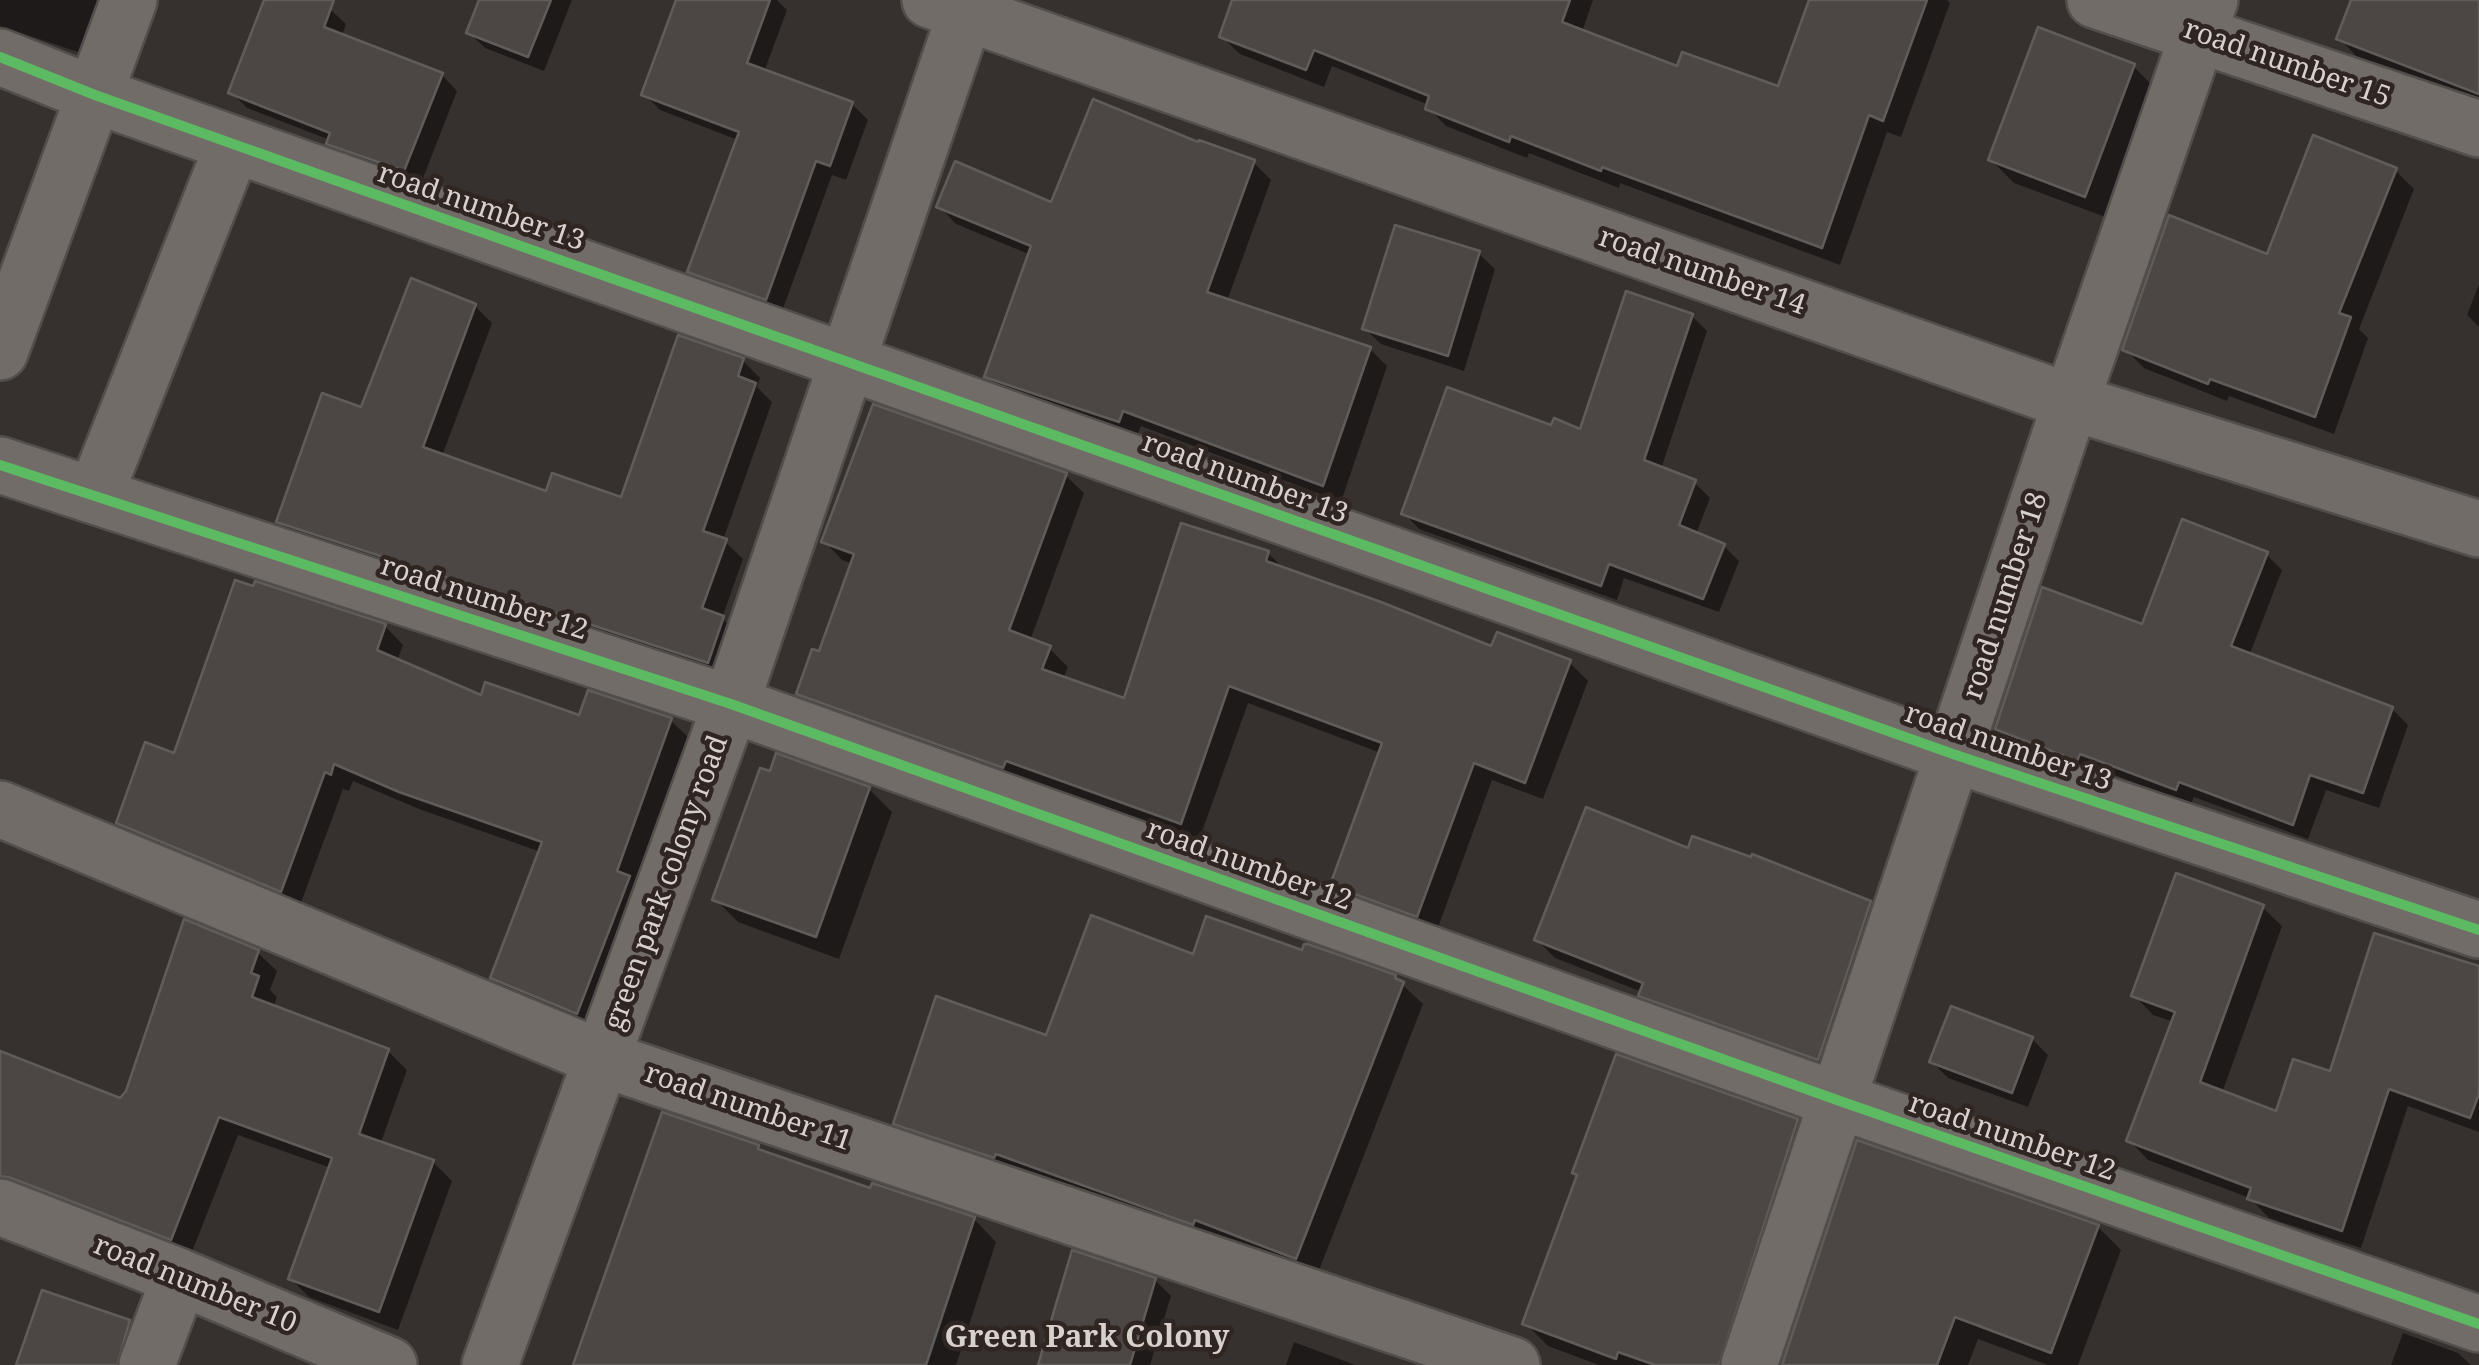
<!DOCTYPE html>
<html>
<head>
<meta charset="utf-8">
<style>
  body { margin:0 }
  canvas { display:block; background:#36312e }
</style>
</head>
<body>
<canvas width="2479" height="1365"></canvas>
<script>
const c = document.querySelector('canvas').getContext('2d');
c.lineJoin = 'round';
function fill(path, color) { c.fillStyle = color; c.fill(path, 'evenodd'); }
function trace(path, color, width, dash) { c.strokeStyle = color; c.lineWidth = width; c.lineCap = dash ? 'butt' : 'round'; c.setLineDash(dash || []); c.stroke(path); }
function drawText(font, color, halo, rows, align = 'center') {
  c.font = font + ' "Noto Serif",serif'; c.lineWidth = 9; c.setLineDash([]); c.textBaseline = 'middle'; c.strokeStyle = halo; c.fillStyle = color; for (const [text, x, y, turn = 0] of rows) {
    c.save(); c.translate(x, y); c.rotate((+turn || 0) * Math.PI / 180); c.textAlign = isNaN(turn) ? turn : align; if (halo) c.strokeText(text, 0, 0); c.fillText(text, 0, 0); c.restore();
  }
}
fill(new Path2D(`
  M0 0H110L90 56 0 26Z
  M267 0H308L330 9 346 24 342 36 442 75 457 91 420 186 344 159 330 140 247 108 231 92Z
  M482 0H572L544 71 485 48 469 33Z
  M679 0H777L787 10 764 72 852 104 868 120 846 180 832 175 781 314 706 287 690 271 738 140 660 110 644 94Z
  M1235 0H1593L1582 32 1678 70 1779 89 1812 0H1947L1950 3 1901 137 1887 132 1840 265 1620 183 1619 188 1529 153 1527 158 1446 126 1428 108 1429 105 1332 66 1324 87 1240 54 1221 36Z
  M2353 0H2479V104L2359 59 2339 38Z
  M2134 67 2157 90 2108 218 2014 183 1990 159Z
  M1200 146 1253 162 1271 180 1227 301 1370 349 1387 366 1341 502 1141 426 1136 438 1005 394 987 377 1031 255 956 224 939 206 1052 205Z
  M2395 170 2414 189 2359 329 2368 338 2334 434 2229 396 2227 401 2144 368 2125 349Z
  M1479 254 1495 269 1464 371 1381 344 1365 329Z
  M2479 284V327L2467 315Z
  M475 306 492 323 442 456 547 494 622 500 743 361 760 378 757 387 772 402 723 540 743 559 722 618 740 636 725 679 296 539 279 522 363 410Z
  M1692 316 1707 331 1661 469 1695 483 1710 498 1696 534 1724 546 1739 561 1719 612 1624 578 1617 600 1419 529 1404 513 1553 428 1582 432Z
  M1065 475 1084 493 1030 641 1050 649 1068 667 1063 679 1126 702 1268 553 1286 571 1493 650 1570 663 1588 681 1543 799 1492 780 1436 933 1351 903 1332 884 1381 753 1248 703 1199 840 1025 778 1022 785 818 712 799 694 820 655 853 564 842 560 824 541Z
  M2267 555 2282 570 2249 656 2392 709 2408 725 2379 808 2326 790 2308 839 2194 797 2191 804 2096 768 2093 775 2014 744 1998 728 2143 627Z
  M385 626 403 645 397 661 482 698 581 718 670 720 689 738 636 885 595 1031 511 996 493 978 541 852 419 809 353 781 349 791 343 789 299 908 137 841 119 823 175 756Z
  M869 789 892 812 839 959 738 922 715 899Z
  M1690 851 1870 903 1889 922 1837 1077 1660 1014 1641 995 1642 992 1555 958 1536 939Z
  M2262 907 2282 926 2222 1093 2277 1115 2479 970V1132L2408 1106 2361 1248 2269 1218 2250 1198 2148 1160 2129 1140 2174 1022 2153 1015 2134 995Z
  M258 953 277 971 270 990 277 997 273 1008 388 1051 407 1070 381 1142 433 1162 452 1181 398 1330 309 1297 291 1279 331 1168 238 1135 190 1257 0 1193V1054L121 1101Z
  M1194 957 1394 977 1423 1004 1316 1278 916 1143 895 1123Z
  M2032 1039 2048 1055 2028 1107 1948 1078 1932 1062Z
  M1797 1121 1820 1145 1746 1365H1599L1548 1346 1525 1323Z
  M758 1147 765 1154 872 1191 974 1219 996 1242 956 1365H576Z
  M2098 1227 2121 1250 2078 1365H2048L1978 1339 1968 1365H1785Z
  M1155 1280 1171 1296 1150 1365H1040Z
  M129 1322 148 1341 139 1365H19Z
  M2403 1333 2458 1353 2471 1365H2391Z
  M1294 1342 1355 1365H1286Z`), '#0007');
const building = new Path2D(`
  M264 0H334L324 27 443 73 404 171 326 144 330 133 228 93Z
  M479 0H551L528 57 466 33Z
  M676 0H770L747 63 853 102 830 166 816 161 766 300 687 272 739 132 641 95Z
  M1232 0H1570L1562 22 1677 66 1682 52 1778 86 1809 0H1927L1883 121 1869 115 1822 248 1602 167 1601 171 1511 136 1509 142 1425 109 1429 96 1314 50 1306 70 1219 37Z
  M2351 0H2479V94L2336 39Z
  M2038 27 2135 64 2085 197 1988 160Z
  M1093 99 1198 142 1199 140 1255 160 1207 292 1371 347 1323 486 1123 411 1119 422 984 377 1031 246 936 207 955 161 1051 202Z
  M2313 135 2397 168 2339 313 2351 317 2315 417 2210 379 2208 384 2122 350 2169 215 2267 254Z
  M1395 225 1480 251 1448 356 1362 329Z
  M411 278 476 304 423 447 546 491 552 473 621 497 678 335 744 358 738 376 756 383 703 531 727 539 702 608 724 616 708 663 276 522 322 393 361 407Z
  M1626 291 1693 314 1644 460 1696 480 1679 525 1725 544 1703 599 1609 564 1601 586 1401 514 1447 387 1551 425 1554 418 1580 429Z
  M873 404 1067 473 1009 630 1051 646 1042 669 1124 698 1181 523 1269 551 1266 561 1381 602 1491 646 1497 632 1571 660 1525 783 1474 763 1417 917 1330 885 1382 743 1229 686 1181 824 1006 761 1003 768 796 694 812 649 819 651 854 554 821 542Z
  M2182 519 2268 552 2231 646 2393 707 2363 793 2310 775 2293 825 2179 782 2176 790 2080 754 2077 761 1995 729 2042 587 2142 624Z
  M235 580 253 586 255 581 386 624 377 650 481 695 485 682 579 715 588 690 672 718 617 871 630 876 577 1014 490 978 542 842 399 792 334 764 331 775 325 772 281 892 116 823 145 742 174 753Z
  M776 753 870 787 816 937 712 900 760 768 770 771Z
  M1586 807 1688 848 1692 836 1751 857 1752 854 1871 901 1818 1060 1638 996 1643 983 1534 940Z
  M2176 873 2264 905 2200 1082 2276 1111 2293 1059 2330 1071 2374 933 2479 966V1094L2470 1118 2389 1089 2342 1231 2247 1199 2251 1188 2126 1141 2175 1012 2131 996Z
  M1091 915 1193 954 1206 916 1302 950 1304 944H1308L1396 975 1395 978 1404 982 1296 1259 1195 1220 1193 1225 996 1154 994 1158 893 1124 936 996 1046 1035Z
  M184 919 259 950 251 973 259 976 252 997 389 1049 359 1134 434 1160 379 1312 288 1279 332 1158 219 1117 171 1240 11 1178 0 1176V1051L120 1098 126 1091Z
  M1951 1006 2033 1037 2012 1093 1929 1062Z
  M1616 1054 1798 1119 1719 1365H1655L1618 1352 1616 1359 1522 1324 1577 1175 1572 1173Z
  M662 1112 759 1145 758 1149 870 1188 872 1183 975 1217 926 1365H573Z
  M1857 1140 2099 1225 2051 1353 1955 1317 1937 1365H1782Z
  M1072 1250 1156 1278 1130 1365H1038Z
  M42 1290 130 1320 117 1365H16Z`);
fill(building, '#4c4745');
trace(building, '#605c59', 2.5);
const minor = new Path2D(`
  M930 0 2071 402 2479 529
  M2095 0 2479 129
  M0 57 95 95 1953 754 2479 930
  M0 352 129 0
  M0 465 731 704 1837 1100 2479 1324
  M95 495 233 145
  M0 809 603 1059 1512 1365
  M0 1207 180 1277 389 1365
  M147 1365 180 1277
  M490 1365 731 704 970 0
  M1749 1365 2071 402 2210 0`);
trace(minor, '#524e4c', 60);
trace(minor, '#726c69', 55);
trace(new Path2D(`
  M0 57 95 95 1953 754 2479 930
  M0 465 731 704 1837 1100 2479 1324`), '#5cba63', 10);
drawText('28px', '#d7d1ce', '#2f2621', [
  ["road number 15",2287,64,19],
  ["road number 13",481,208,19],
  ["road number 14",1702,272,19],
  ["road number 13",1245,479,20],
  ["road number 18",2006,596,-72],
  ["road number 12",484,599,18],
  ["road number 13",2008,748,19],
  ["road number 12",1249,866,20],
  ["green park colony road",667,883,-70],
  ["road number 11",748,1108,19],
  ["road number 12",2012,1138,19],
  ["road number 10",195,1285,22]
]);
drawText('bold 30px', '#d7d1ce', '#2f2621', [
  ["Green Park Colony",1087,1338]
]);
</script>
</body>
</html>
